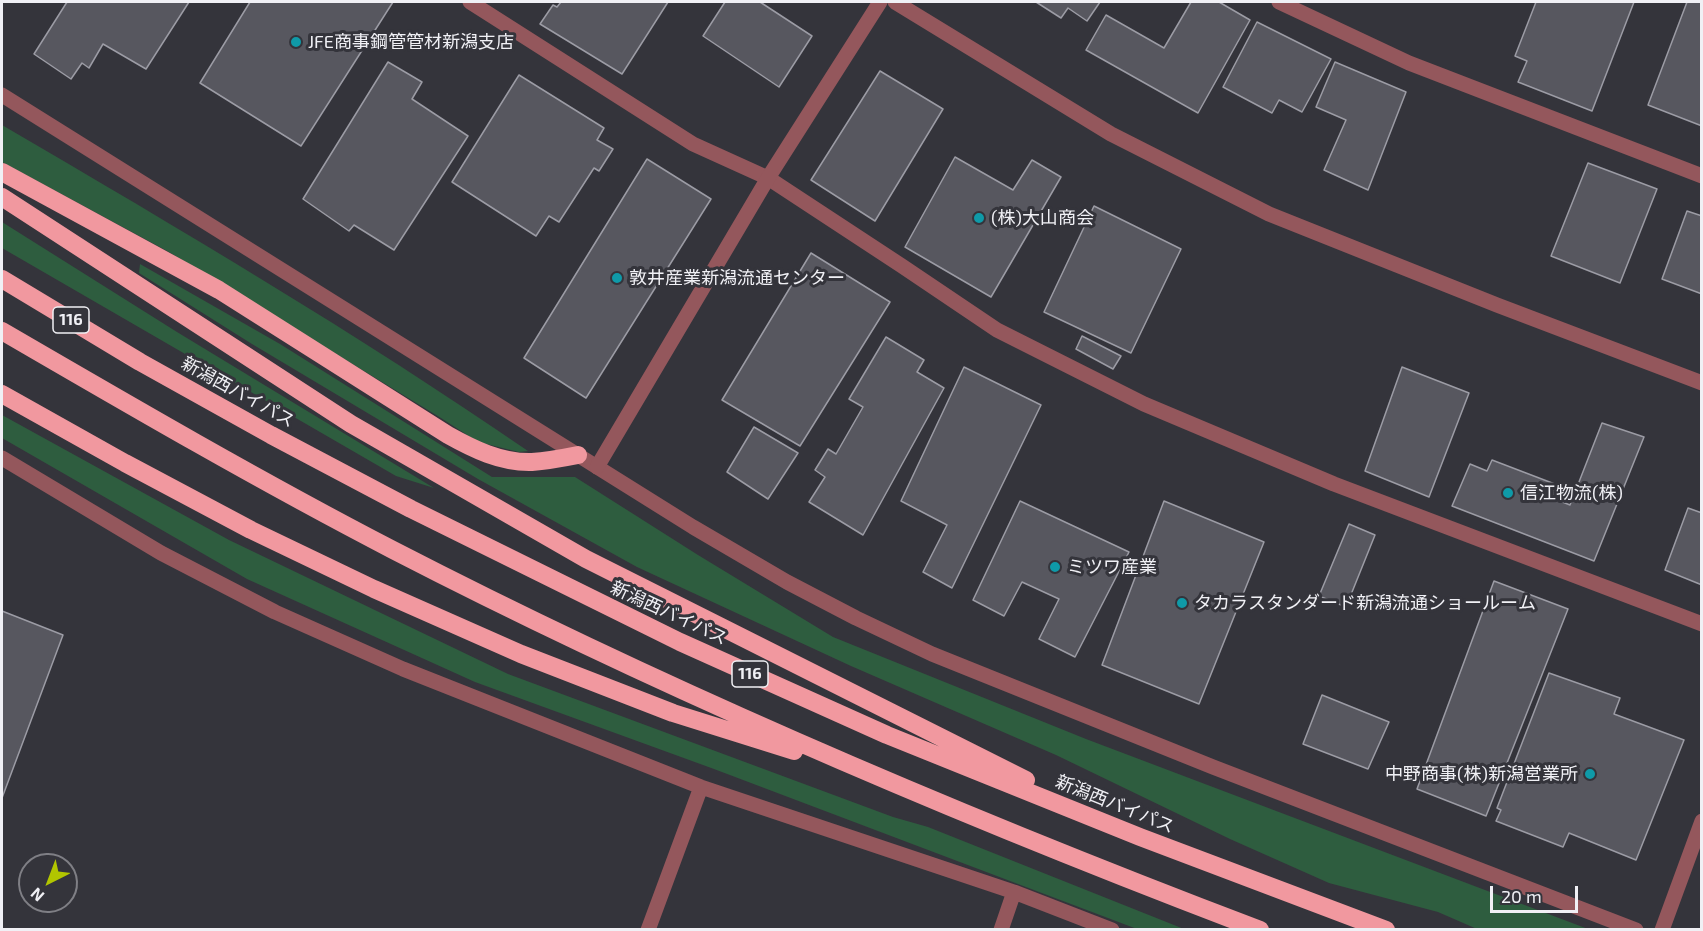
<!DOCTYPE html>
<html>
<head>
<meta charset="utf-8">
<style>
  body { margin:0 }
  #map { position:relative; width:1703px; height:931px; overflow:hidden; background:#34343b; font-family:"Exo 2",sans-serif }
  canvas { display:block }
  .frame { position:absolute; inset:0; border:3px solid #f0f0f5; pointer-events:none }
  .north { position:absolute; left:18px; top:853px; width:60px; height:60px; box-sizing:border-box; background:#34343b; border:2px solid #7f7f85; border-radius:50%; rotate:222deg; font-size:16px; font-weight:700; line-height:24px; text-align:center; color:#f0f0f5 }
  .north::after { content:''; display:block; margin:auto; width:21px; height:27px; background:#b1c500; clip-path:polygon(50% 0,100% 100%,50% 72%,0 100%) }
  .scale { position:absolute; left:1490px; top:886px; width:88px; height:27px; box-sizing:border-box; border:3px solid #f0f0f5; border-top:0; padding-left:8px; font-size:18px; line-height:21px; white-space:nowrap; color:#f0f0f5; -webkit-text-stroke:4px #34343b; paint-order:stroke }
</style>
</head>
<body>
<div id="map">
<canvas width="1703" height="931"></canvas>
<div class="frame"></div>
<div class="north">N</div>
<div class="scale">20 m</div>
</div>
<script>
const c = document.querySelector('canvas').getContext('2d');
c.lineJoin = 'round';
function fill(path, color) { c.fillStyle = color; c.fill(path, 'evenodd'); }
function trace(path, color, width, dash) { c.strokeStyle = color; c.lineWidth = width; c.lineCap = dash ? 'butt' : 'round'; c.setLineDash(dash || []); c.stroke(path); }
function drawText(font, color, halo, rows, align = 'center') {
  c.font = font + ' "Exo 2","Noto Sans JP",sans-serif'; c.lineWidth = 6; c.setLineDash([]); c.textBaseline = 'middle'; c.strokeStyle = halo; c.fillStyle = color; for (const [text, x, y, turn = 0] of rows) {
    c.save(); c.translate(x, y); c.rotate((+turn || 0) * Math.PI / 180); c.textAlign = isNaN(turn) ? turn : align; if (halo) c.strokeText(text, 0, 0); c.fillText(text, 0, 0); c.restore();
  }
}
fill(new Path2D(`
  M2 125C180 229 358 334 528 451L519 452 478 442 441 418 169 252 2 162Z
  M2 222 177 332 434 488 396 476 2 248Z
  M140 264 280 344 492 477H575L698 555 833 637 1086 739 1588 929H1477L1438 912 1329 883 1230 839 1056 755 851 666 637 567 478 479 252 344 139 273Z
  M2 415 229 540 508 674 893 817 928 827 1184 929H1137L714 769 475 682 247 579 2 438Z`), '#2e5d3f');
const building = new Path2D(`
  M67 2H189L146 69 103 44 89 68 82 63 71 79 34 54Z
  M250 2H393L301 146 200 83Z
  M561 2H668L622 74 540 24 553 5 557 7Z
  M725 2H760L812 36 779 87 703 36Z
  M1036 2H1100L1087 21 1068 8 1061 18Z
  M1191 2H1219L1250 20 1198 113 1086 50 1106 15 1164 48Z
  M1536 2H1634L1592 111 1518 82 1527 61 1515 56Z
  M1687 2H1702V126L1648 105Z
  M1257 22 1331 59 1302 112 1279 100 1272 113 1223 87Z
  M388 62 422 82 412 99 468 136 394 250 354 225 349 231 303 199Z
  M1335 62 1406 92 1368 190 1324 170 1346 120 1316 107Z
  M880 71 943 109 875 221 811 180Z
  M519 75 604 128 597 140 613 149 599 171 594 168 559 222 549 216 536 236 452 182Z
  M955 157 1013 190 1032 160 1061 177 991 297 905 247Z
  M647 159 711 199 586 398 524 358Z
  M1588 163 1657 189 1620 283 1551 256Z
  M1094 206 1181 249 1131 353 1044 312Z
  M1687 211 1702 216V294L1662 279Z
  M811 253 890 302 800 446 722 400Z
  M1082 336 1121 356 1113 369 1076 349Z
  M886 337 924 360 917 372 944 388 863 535 809 502 825 477 815 470 828 449 836 454 863 407 849 399Z
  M964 367 1041 405 952 588 923 572 947 525 901 501Z
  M1402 367 1469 393 1429 497 1365 471Z
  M1602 423 1644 437 1594 561 1452 506 1470 464 1487 471 1492 460 1560 486 1555 499 1570 505Z
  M754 427 798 453 768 499 727 472Z
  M1020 501 1129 552 1075 657 1039 639 1059 599 1022 582 1004 616 973 600Z
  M1164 501 1264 542 1199 704 1102 665Z
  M1688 508 1702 513V585L1665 570Z
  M1349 524 1375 535 1346 607 1319 596Z
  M1494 581 1568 609 1486 816 1417 789Z
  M2 611 63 635 2 798Z
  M1549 673 1620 698 1614 714 1684 740 1636 860 1569 833 1563 847 1496 821 1501 810 1497 808Z
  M1322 695 1389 722 1368 769 1303 744Z`);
fill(building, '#57575f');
trace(building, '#9c9ca5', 1.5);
trace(new Path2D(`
  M470 2 693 144 768 178 902 266 997 330 1144 404 1334 484 1702 624
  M895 2 1111 134 1269 214 1497 305 1702 383
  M1279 2 1409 63 1702 176
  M2 95 693 527 787 582 856 618 932 654 1213 767 1636 930
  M2 458 161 553 275 612 403 669 701 787 1014 892 1112 930
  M648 930 701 787
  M1001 930 1014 892`), '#94575c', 15);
trace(new Path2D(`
  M597 467 768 178 880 2
  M1662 930 1702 821`), '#94575c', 15);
trace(new Path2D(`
  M2 172 219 290 448 435C473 449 501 463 532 462 547 461 563 458 578 455
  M2 197 351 424 586 559 1026 780
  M2 279 140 362 271 435 411 509 680 642 887 735 1140 837 1386 930
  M2 331C131 406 260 481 393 550 674 695 965 818 1260 930
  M2 394 125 463 251 530 374 589 521 654 673 713 794 751`), '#f1989f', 18);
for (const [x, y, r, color] of [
  [296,42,6,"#0f9aa8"],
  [979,218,6,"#0f9aa8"],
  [617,278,6,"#0f9aa8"],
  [1508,493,6,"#0f9aa8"],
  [1055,567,6,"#0f9aa8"],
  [1182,603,6,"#0f9aa8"],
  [1590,774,6,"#0f9aa8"]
]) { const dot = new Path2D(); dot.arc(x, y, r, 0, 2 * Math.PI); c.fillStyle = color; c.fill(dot); trace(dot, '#34343b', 2); }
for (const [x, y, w] of [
  [71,320,36],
  [750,674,36]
]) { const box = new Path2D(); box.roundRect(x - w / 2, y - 13, w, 26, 4.5); c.fillStyle = '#34343b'; c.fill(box); trace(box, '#f0f0f5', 1.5); }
drawText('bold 16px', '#f0f0f5', null, [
  ["116",71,320],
  ["116",750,674]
]);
drawText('18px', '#f0f0f5', '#34343b', [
  ["JFE商事鋼管管材新潟支店",308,42],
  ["(株)大山商会",991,218],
  ["敦井産業新潟流通センター",629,278],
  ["信江物流(株)",1520,493],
  ["ミツワ産業",1067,567],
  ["タカラスタンダード新潟流通ショールーム",1194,603],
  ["中野商事(株)新潟営業所",1578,774,"right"]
], 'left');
drawText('18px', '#f0f0f5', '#34343b', [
  ["新潟西バイパス",238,392,29],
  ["新潟西バイパス",669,613,25],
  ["新潟西バイパス",1115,804,22]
]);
</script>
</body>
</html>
